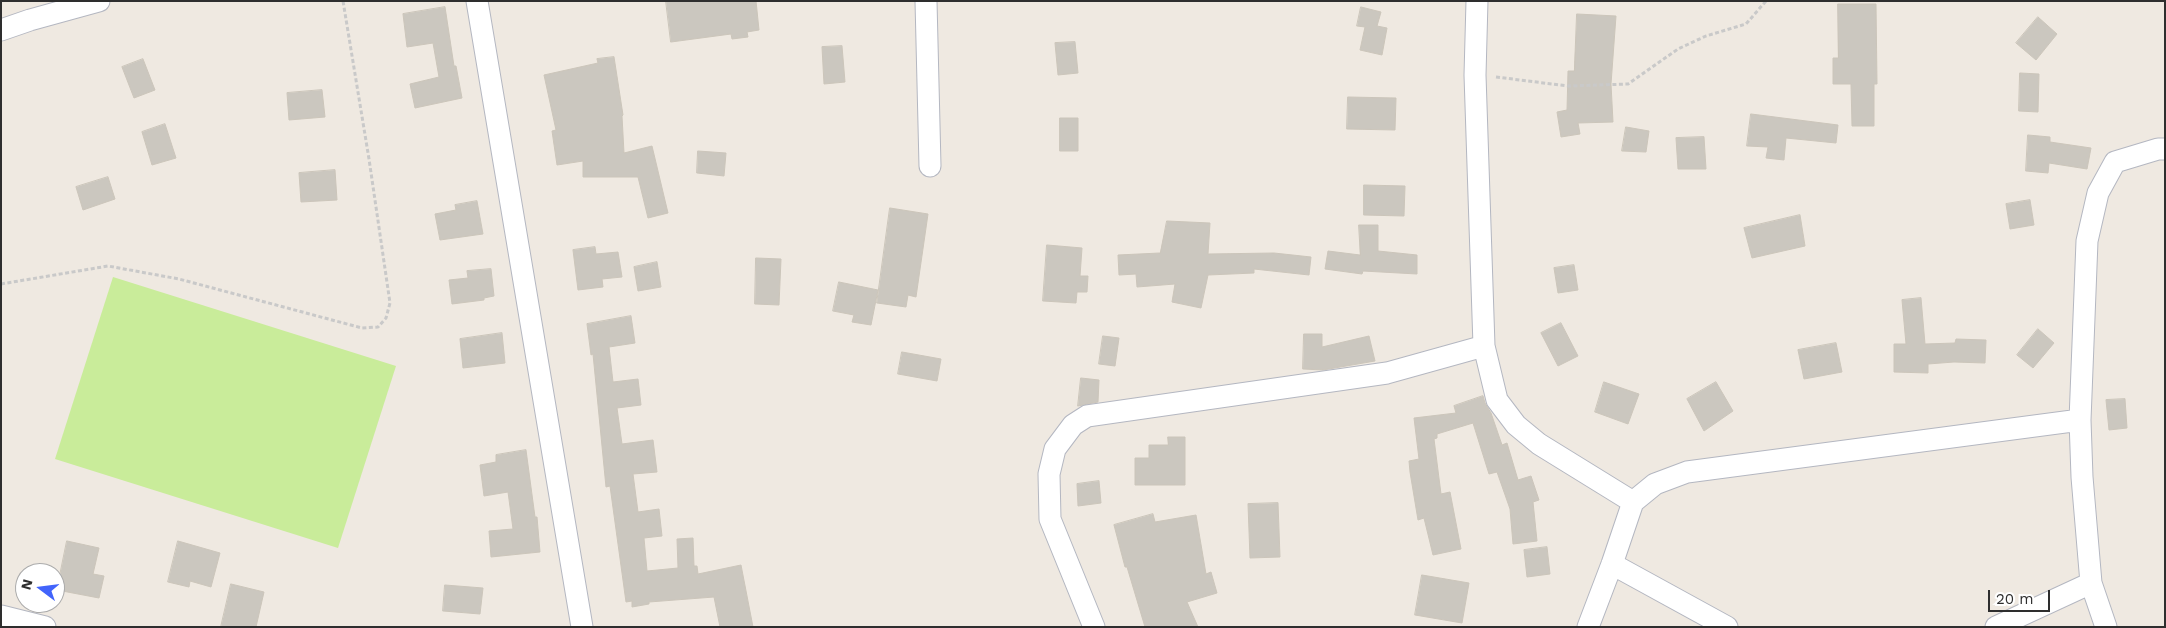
<!DOCTYPE html>
<html>
<head>
<meta charset="utf-8">
<style>
  body { margin:0 }
  #map { position:relative; width:2166px; height:628px; overflow:hidden; background:#efe9e1; font-family:"Work Sans",sans-serif }
  canvas { display:block }
  .frame { position:absolute; inset:0; border:2px solid #2e2e2e; pointer-events:none }
  .north { position:absolute; left:15px; top:563px; width:50px; height:50px; box-sizing:border-box; background:#fff; border:1px solid #ababab; border-radius:50%; rotate:285deg; font-size:14px; font-weight:700; line-height:20px; text-align:center; color:#2e2e2e }
  .north::after { content:''; display:block; margin:auto; width:18px; height:22px; background:#4264fb; clip-path:polygon(50% 0,100% 100%,50% 72%,0 100%) }
  .scale { position:absolute; left:1988px; top:590px; width:62px; height:22px; box-sizing:border-box; border:2px solid #2e2e2e; border-top:0; padding-left:6px; font-size:15px; line-height:18px; white-space:nowrap; color:#2e2e2e; -webkit-text-stroke:4px #fff; paint-order:stroke }
</style>
</head>
<body>
<div id="map">
<canvas width="2166" height="628"></canvas>
<div class="frame"></div>
<div class="north">N</div>
<div class="scale">20 m</div>
</div>
<script>
const c = document.querySelector('canvas').getContext('2d');
c.lineJoin = 'round';
function fill(path, color) { c.fillStyle = color; c.fill(path, 'evenodd'); }
function trace(path, color, width, dash) { c.strokeStyle = color; c.lineWidth = width; c.lineCap = dash ? 'butt' : 'round'; c.setLineDash(dash || []); c.stroke(path); }
fill(new Path2D(`
  M113 277 396 366 338 548 55 459Z`), '#c9ec9a');
const building = new Path2D(`
  M666 1H756L759 30 747 32 748 37 732 39 731 34 671 42Z
  M1838 4H1876L1877 84H1874V126H1852L1851 84H1833V58H1838Z
  M445 7 454 66H456L462 98 415 108 410 84 439 77 433 43 407 47 403 14Z
  M1361 7 1381 12 1377 26 1387 28 1382 55 1360 50 1365 27 1357 26Z
  M1577 14 1616 16 1611 84 1613 122 1578 123 1580 134 1561 137 1557 112 1567 110 1568 71H1574Z
  M2038 17 2057 34 2036 60 2016 43Z
  M1075 42 1078 73 1058 75 1055 43Z
  M842 46 845 82 824 84 822 47Z
  M614 57 623 115 622 116 624 153 652 146 668 213 648 218 638 177H583V161L557 165 552 131 556 130 544 75 598 63 597 59Z
  M143 59 155 90 134 98 122 67Z
  M2020 73 2039 74 2038 112 2019 111Z
  M322 90 325 117 289 120 287 93Z
  M1348 97 1396 98 1395 130 1347 129Z
  M1751 114 1838 125 1836 143 1786 138 1784 160 1766 158 1768 147 1747 146Z
  M1060 118H1078V151H1060Z
  M165 124 176 158 152 165 142 132Z
  M1626 127 1649 131 1646 152 1622 151Z
  M2028 135 2050 137V142L2091 148 2087 169 2049 163 2048 173 2026 171Z
  M1704 137 1706 169H1678L1676 138Z
  M698 151 726 153 724 176 697 173Z
  M335 170 337 200 301 202 299 173Z
  M108 177 115 199 83 210 76 187Z
  M1364 185 1405 186 1404 216 1364 215Z
  M2030 200 2034 225 2010 229 2006 204Z
  M477 201 483 234 440 240 435 214 456 210 455 205Z
  M890 208 928 214 916 297 908 295 906 307 877 303Z
  M1800 215 1805 246 1752 258 1744 228Z
  M1167 221 1210 223 1208 254 1274 253 1311 257 1309 275 1254 269V273L1208 275 1201 308 1172 302 1175 284 1137 287 1136 274 1119 275 1118 255 1160 253Z
  M1359 225H1378V251L1417 255V274L1363 271 1362 274 1325 269 1328 251 1360 255Z
  M1047 245 1082 248 1080 276H1088L1087 292H1077L1076 303 1043 301Z
  M595 247 596 254 618 252 622 277 602 279 603 287 578 290 573 250Z
  M756 258 781 259 779 305 755 304Z
  M657 262 661 287 638 291 634 267Z
  M1574 265 1578 290 1558 293 1554 268Z
  M491 269 494 296 484 298V300L452 304 449 280 468 278 467 271Z
  M839 282 878 290 871 325 852 322 854 315 833 311Z
  M1921 298 1925 344 1955 343 1956 339 1986 340 1985 363 1954 362 1928 364V373L1894 372V344H1906L1902 300Z
  M631 316 635 343 609 347 613 382 638 379 641 405 617 408 622 444 653 440 657 472 633 474 638 512 659 509 662 536 644 538 647 571 678 568 677 539 693 538 694 566H697L698 574 741 565 753 627H720L714 597 649 602V604L632 607V601L626 602 610 486 606 487 593 354 591 355 587 324Z
  M1561 323 1578 356 1558 366 1541 333Z
  M2038 329 2054 343 2033 368 2017 355Z
  M502 333 505 363 463 368 460 339Z
  M1304 334H1322V347L1369 336 1375 361 1323 370 1303 369Z
  M1103 336 1119 338 1115 366 1099 364Z
  M1836 343 1842 372 1804 379 1798 350Z
  M902 352 941 359 937 381 898 374Z
  M1081 378 1099 380 1098 402 1078 406Z
  M1604 382 1639 394 1628 424 1595 412Z
  M1716 382 1733 411 1704 431 1687 399Z
  M1483 396 1485 403 1491 413 1502 445 1507 443 1518 480 1531 476 1539 500 1533 502 1537 541 1513 544 1510 509 1497 472 1489 474 1473 423 1437 434V438L1434 439 1441 494 1450 492 1461 549 1433 555 1424 518 1418 520 1410 472 1409 461 1419 459 1414 418 1456 413 1454 406Z
  M2125 399 2127 428 2109 430 2106 400Z
  M1168 437H1185V485H1135V458H1149V445H1168Z
  M526 450 535 517H537L540 552 491 557 489 531 513 529 508 492 484 496 480 465 496 462V455Z
  M1099 481 1101 503 1078 506 1077 484Z
  M1278 503 1280 557 1250 558 1248 504Z
  M1153 514 1155 522 1196 515 1206 574 1211 572 1217 593 1187 602 1198 627H1145L1127 567H1125L1114 525Z
  M67 541 99 548 93 574 104 576 99 598 57 590Z
  M178 541 220 553 211 587 190 581 189 587 168 582Z
  M1547 547 1550 574 1527 577 1524 550Z
  M1422 575 1469 583 1462 623 1415 615Z
  M231 584 264 592 256 627H221Z
  M445 585 483 588 480 614 443 611Z`);
fill(building, '#cbc7bf');
trace(building, '#cbc5ba', 1);
const minor = new Path2D(`
  M477 1 582 627
  M926 1 930 166
  M1477 1 1475 75 1484 346 1497 400 1516 425 1539 444 1633 502
  M1 30 30 20 99 1
  M1612 564 1727 627
  M1 616 45 627
  M1094 627 1050 519 1049 474 1055 449 1073 425 1087 416 1387 373 1484 346
  M1588 627 1612 564 1633 502 1655 484 1687 472 2080 420
  M1996 627 2091 583
  M2106 627 2091 583 2082 477 2080 420 2087 241 2098 193 2115 162 2158 149H2165`);
trace(minor, '#b4b7c1', 23);
trace(new Path2D(`
  M1496 77 1568 86 1628 84 1678 49 1706 36 1746 24 1766 1
  M1 284 108 266 179 279 362 328 378 327 386 318 390 303 369 159 343 1`), '#c9c9c9', 3, [4, 2.5]);
trace(minor, '#fff', 21);
</script>
</body>
</html>
